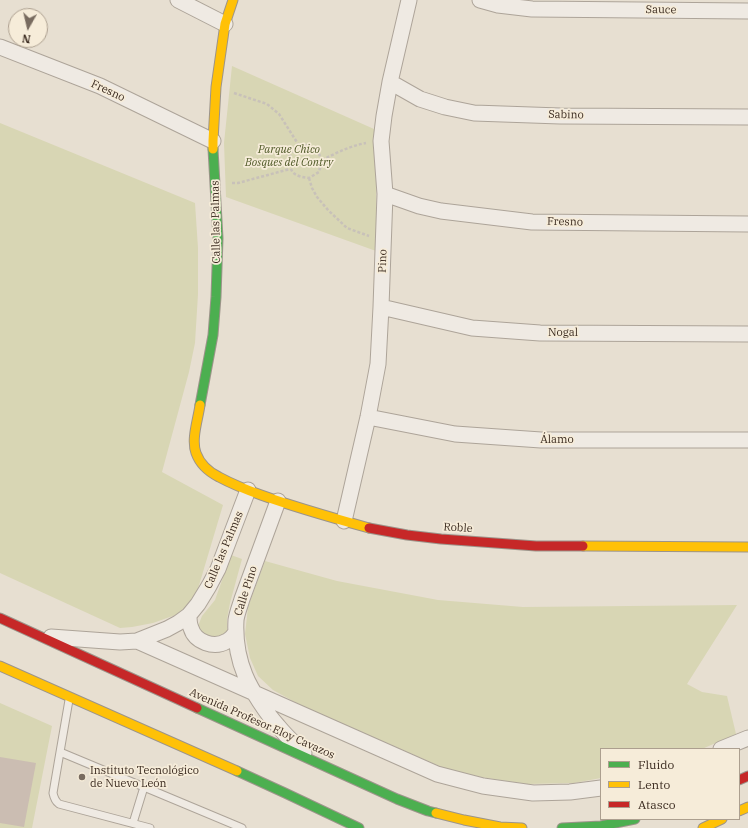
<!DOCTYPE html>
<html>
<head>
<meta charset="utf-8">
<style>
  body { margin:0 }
  #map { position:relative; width:748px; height:828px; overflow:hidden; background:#e7dfd1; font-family:"IBM Plex Serif",serif }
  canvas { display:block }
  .legend { position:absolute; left:600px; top:748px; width:140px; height:72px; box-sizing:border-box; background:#f6ecd9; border:1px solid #ac9f8f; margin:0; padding:5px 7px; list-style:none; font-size:12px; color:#3c2c21 }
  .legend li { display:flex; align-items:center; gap:8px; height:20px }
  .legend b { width:20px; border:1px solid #ac9f8f }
  .north { position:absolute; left:8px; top:8px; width:40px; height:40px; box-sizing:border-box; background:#f6ecd9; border:1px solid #ac9f8f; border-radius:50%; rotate:188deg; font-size:11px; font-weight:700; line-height:16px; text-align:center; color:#3c2c21 }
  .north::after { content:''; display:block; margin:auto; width:14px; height:18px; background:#786b5f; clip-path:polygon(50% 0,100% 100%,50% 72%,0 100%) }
</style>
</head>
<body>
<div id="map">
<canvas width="748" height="828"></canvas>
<ul class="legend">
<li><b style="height:5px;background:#4caf50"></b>Fluido</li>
<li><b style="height:5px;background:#ffc107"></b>Lento</li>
<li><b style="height:5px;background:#c62828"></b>Atasco</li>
</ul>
<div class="north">N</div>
</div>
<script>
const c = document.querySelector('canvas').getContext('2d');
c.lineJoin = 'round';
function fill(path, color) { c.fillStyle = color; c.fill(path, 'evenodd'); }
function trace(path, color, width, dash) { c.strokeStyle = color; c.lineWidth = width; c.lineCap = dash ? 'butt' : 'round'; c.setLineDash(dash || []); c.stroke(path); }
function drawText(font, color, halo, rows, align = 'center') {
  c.font = font + ' "IBM Plex Serif",serif'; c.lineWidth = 3.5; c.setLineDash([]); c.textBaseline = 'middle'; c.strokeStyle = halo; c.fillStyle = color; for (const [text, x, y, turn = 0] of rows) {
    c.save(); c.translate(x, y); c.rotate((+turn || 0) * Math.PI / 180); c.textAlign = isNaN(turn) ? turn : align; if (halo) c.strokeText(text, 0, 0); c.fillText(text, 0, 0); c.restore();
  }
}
fill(new Path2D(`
  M232 66 374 129 376 184V251L226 197 224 143Z
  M0 123 195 203 198 248V294L195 343 189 372 162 472 223 505 197 592 181 613 153 623 132 627 120 628 0 573Z
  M231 555 242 559 230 603 227 619V631L223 637 216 639 204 636 198 626 202 616 215 600Z
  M265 561 337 581 438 600 523 607 737 605 687 684 702 692 727 696 736 734 702 749H601V778L574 783 527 784 480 777 446 769 302 706 273 690 258 676 250 658 245 634 248 607Z
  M0 703 52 726 32 828H0Z`), '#d8d6b4');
fill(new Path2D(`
  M0 757 36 763 24 827 0 823Z`), '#cbbdb2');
const lane = new Path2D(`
  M60 752 69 700
  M133 823 144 787
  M150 828 59 804C55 801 54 798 53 793L60 752 144 787 242 828`);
const street = new Path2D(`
  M178 0 225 24
  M480 0 498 5 532 9 748 11
  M0 47 100 86 213 141
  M390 82 420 99 445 107 474 113 560 116 748 117
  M385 194 419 206 441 211 532 222 748 224
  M381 307 472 328 540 333 748 334
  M368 417 455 434 541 440H748
  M278 501 242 599C240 606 237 613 236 620 235 638 238 658 245 675 251 690 267 714 278 726 286 736 295 744 304 753
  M344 521 368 417 378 364 381 307 385 194 381 141 384 116 390 82 409 0
  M189 615C189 619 189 624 191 628 195 642 214 649 227 641 231 639 234 635 236 632
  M51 637 120 642 137 641 167 629 178 623 189 615 198 604 209 586 218 569 248 490
  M137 641 437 774 483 786 533 793 570 792 601 788
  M721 749 748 738`);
const fast = new Path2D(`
  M200 405 213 335 216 297 218 238 213 149
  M197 708 397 799 428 811 436 813
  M237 771 285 793 359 828
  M562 828 601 826 635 819`);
const slow = new Path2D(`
  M213 149V141L216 87 225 24 233 0
  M200 405C198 420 191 439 196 453 200 464 209 472 219 477 232 484 247 490 261 495 297 508 333 518 369 528
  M583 546 748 547
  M0 666 237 771
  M739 811 748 807
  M436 813 464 820 500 827 522 828
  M703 828 722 819`);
const jam = new Path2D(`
  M369 528 407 535 441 539 536 546H583
  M0 618 197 708
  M739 780 748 776`);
trace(lane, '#ada499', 9);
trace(street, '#ada499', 17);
trace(fast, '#9c948a', 11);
trace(slow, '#9c948a', 11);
trace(jam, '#9c948a', 11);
trace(new Path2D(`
  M234 93 267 104 279 114 300 147
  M307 145 317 150 322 160 319 172 309 178C293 176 290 173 289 157L295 148Z
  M322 160C336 153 350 146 366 143
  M309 178 312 188 317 197 328 210 347 228 369 236
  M232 183H238L290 169`), '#c8c1b9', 2.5, [3, 2]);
trace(lane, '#efeae3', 7);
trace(street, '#efeae3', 15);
trace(fast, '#4caf50', 9);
trace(slow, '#ffc107', 9);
trace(jam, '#c62828', 9);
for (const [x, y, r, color] of [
  [82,777,4,"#786b5f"]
]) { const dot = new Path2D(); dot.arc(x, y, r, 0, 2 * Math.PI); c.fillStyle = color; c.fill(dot); trace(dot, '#f6ecd9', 1.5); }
drawText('11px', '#3c2c21', '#f6ecd9', [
  ["Sauce",661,10,1],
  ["Fresno",108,91,25],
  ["Sabino",566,115,1],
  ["Calle las Palmas",216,222,-91],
  ["Fresno",565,222,1],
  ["Pino",383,261,-88],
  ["Nogal",563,333],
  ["Álamo",557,440],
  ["Roble",458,528,4],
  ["Calle las Palmas",224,550,-67],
  ["Calle Pino",246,591,-72],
  ["Avenida Profesor Eloy Cavazos",262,724,24]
]);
drawText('italic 11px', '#4f5927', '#f6ecd9', [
  ["Parque Chico",289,150],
  ["Bosques del Contry",289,163]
]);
drawText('11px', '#3c2c21', '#f6ecd9', [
  ["Instituto Tecnológico",90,771],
  ["de Nuevo León",90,784]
], 'left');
</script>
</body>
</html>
